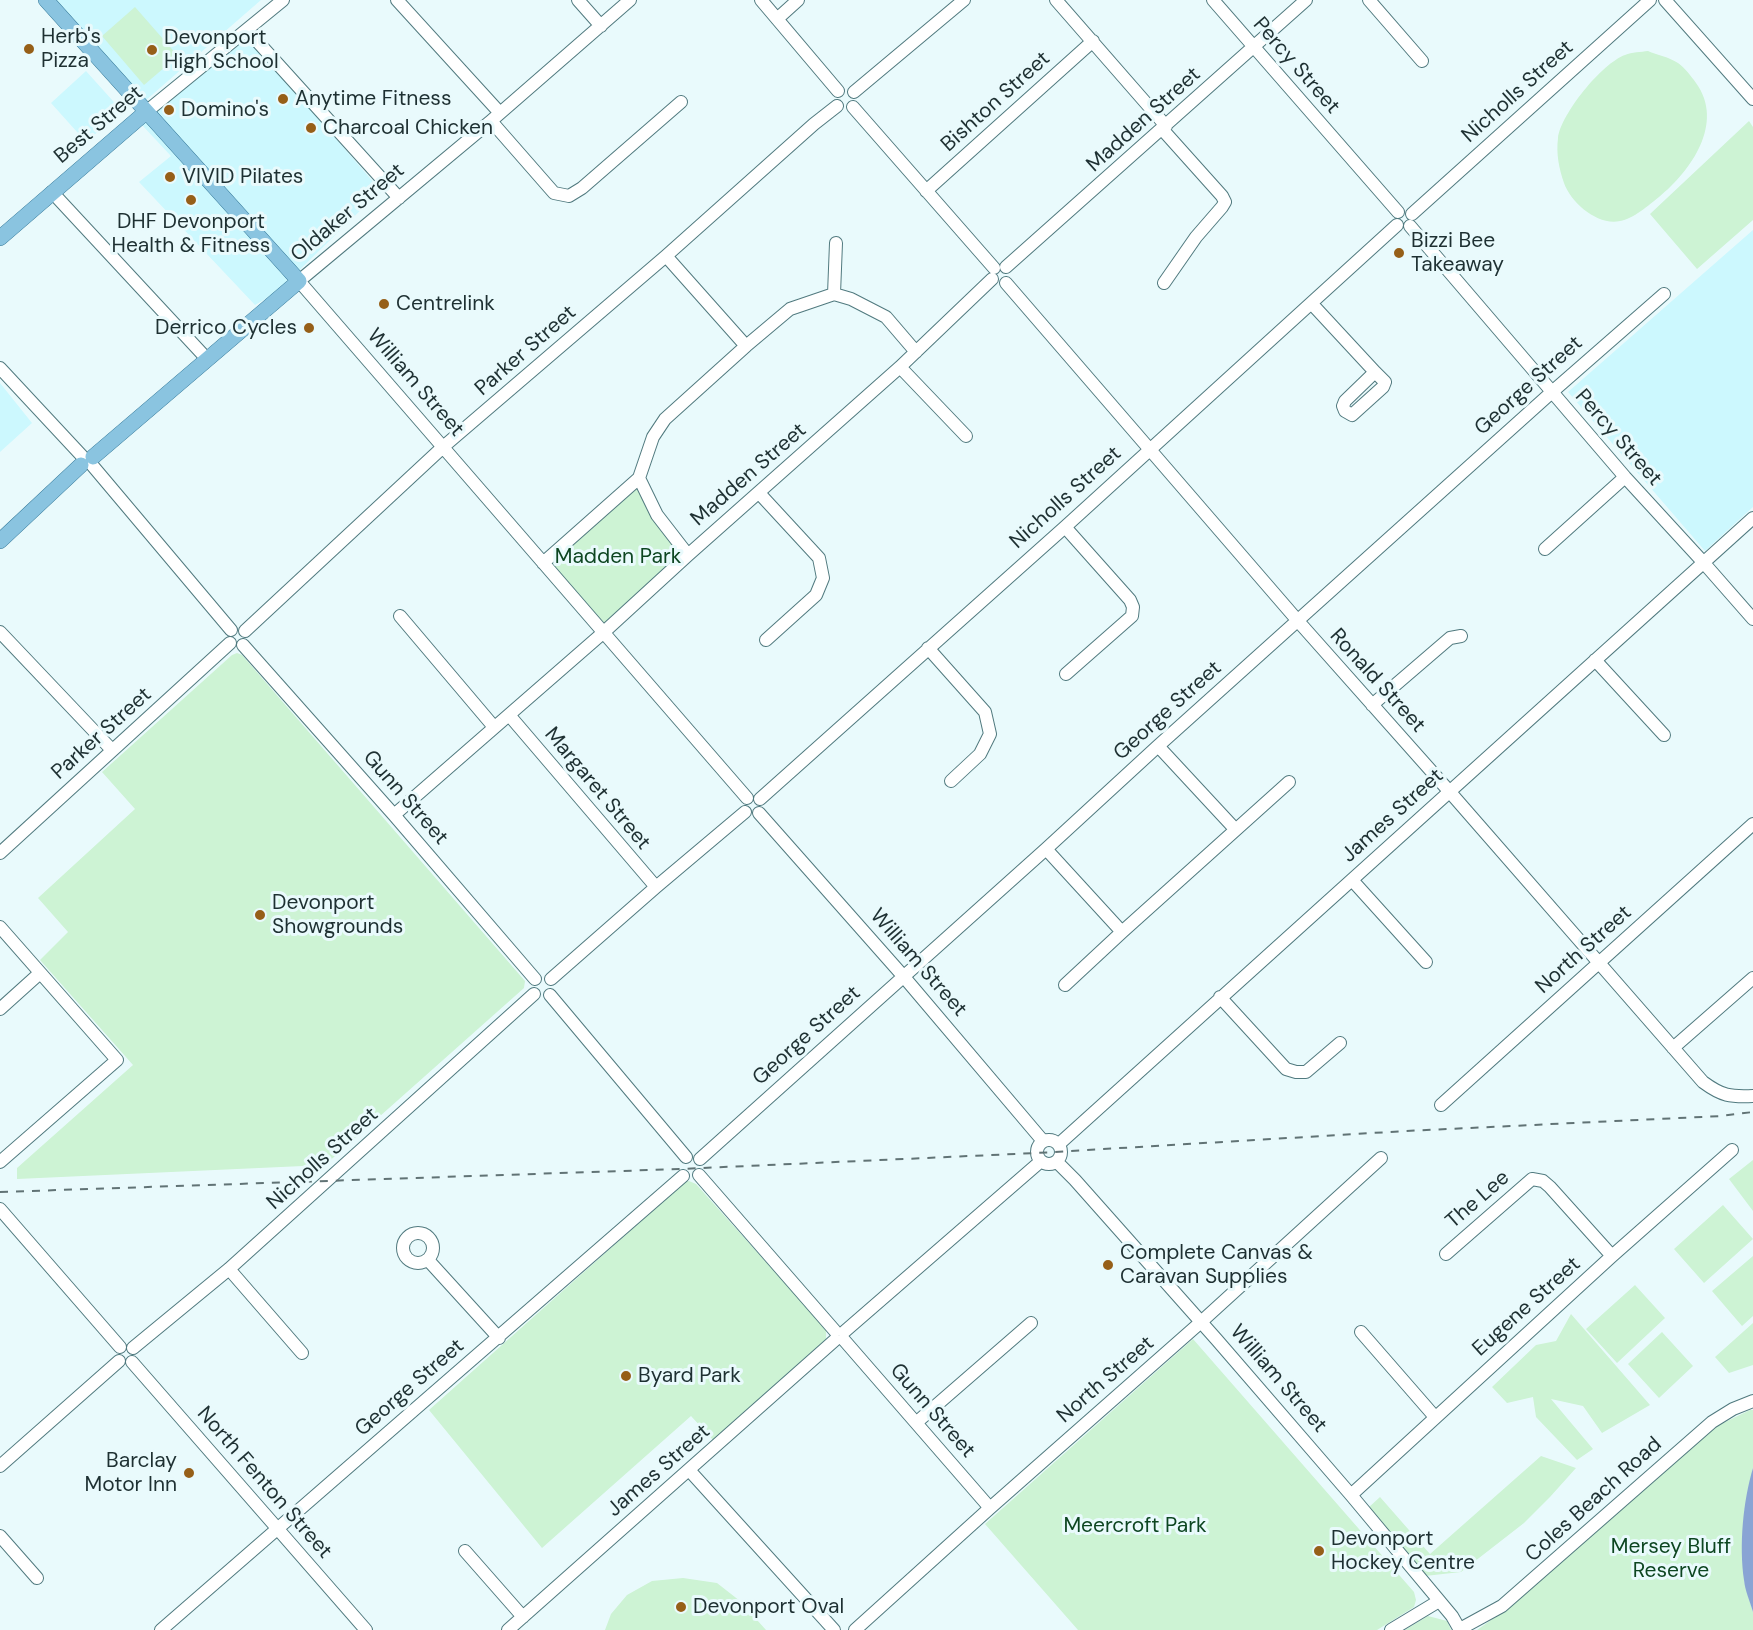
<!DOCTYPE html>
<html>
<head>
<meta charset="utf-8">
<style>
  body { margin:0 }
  canvas { display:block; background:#e9fafc }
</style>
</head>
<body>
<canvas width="1753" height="1630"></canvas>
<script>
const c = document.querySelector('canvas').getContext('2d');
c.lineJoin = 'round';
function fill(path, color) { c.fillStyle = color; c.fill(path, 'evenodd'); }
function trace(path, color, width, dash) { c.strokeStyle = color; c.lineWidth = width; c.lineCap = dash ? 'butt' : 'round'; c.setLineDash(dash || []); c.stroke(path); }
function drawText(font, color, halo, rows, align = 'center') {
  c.font = font + ' "DM Sans",sans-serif'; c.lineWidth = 6; c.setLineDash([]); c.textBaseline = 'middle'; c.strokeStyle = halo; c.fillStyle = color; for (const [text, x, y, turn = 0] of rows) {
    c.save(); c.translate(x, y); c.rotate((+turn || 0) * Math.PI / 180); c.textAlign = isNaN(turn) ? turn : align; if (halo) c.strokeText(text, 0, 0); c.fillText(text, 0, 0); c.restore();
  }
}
fill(new Path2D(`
  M56 0H261L145 101Z
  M248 37 382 192 367 204 277 292 255 305 139 182 171 156 141 124Z
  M86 71 122 111 86 142 51 103Z
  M1753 230V507L1705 551 1568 392Z
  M0 383 32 423 0 452Z`), '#ccf8fe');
fill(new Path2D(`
  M135 7 178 56 144 85 102 36Z
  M1648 51C1657 55 1669 57 1678 63 1685 68 1691 76 1696 83 1725 123 1691 171 1659 197 1649 205 1633 219 1620 221 1598 226 1571 203 1564 183 1559 168 1556 154 1558 138 1561 114 1602 63 1625 55 1632 52 1641 52 1648 51Z
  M1749 121 1753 127V220L1697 269 1650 214Z
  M639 478 688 555 604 632 543 563Z
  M237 653 242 655 525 981 524 988 325 1165 17 1179V1168L133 1065 40 960 68 932 38 898 135 809 102 772 232 655Z
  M1753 1160V1211L1729 1179Z
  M689 1181 696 1184 826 1329V1339L713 1440 691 1416 542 1548 429 1410 685 1182Z
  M1723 1205 1753 1239 1704 1283 1674 1249Z
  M1753 1256V1316L1742 1326 1712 1291Z
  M1635 1285 1665 1318 1617 1363 1586 1329Z
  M1571 1314 1650 1405 1602 1433 1583 1406 1551 1399 1593 1449 1577 1460 1536 1417 1533 1397 1507 1403 1492 1387 1536 1345 1556 1341Z
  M1753 1323V1365L1729 1373 1715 1357Z
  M1662 1332 1693 1366 1659 1398 1628 1364Z
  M1193 1339 1414 1592 1416 1600 1414 1607 1377 1630H1078L985 1524Z
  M1750 1410H1753V1468L1744 1514V1581L1753 1612V1630H1477L1498 1615 1717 1426Z
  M1541 1456 1576 1468 1550 1497 1524 1523 1461 1572 1425 1576 1368 1508 1380 1497 1430 1554Z
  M683 1578 717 1583 740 1601 766 1630H605L611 1614 627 1595 652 1581Z
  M1428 1616 1447 1621 1451 1630H1405Z`), '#cdf3d4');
fill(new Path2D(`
  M1753 1468V1612C1750 1601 1745 1591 1744 1580 1739 1546 1743 1501 1753 1468Z`), '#89a4d4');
const minor = new Path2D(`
  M397 0 500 113
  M578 0 601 26
  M630 0 491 121 299 281 747 798
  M761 0 838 91
  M1056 0 1166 126
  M1213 0 1398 212
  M1369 0 1422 61
  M1665 0 1753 99
  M777 19 798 0
  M247 30 399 198
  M854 92 964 0
  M853 107 994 268
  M146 112 283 0
  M491 121 554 193 569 196 582 188 681 102
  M1162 129 1222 196 1225 202 1222 207 1196 237 1164 283
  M926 191 1093 41
  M52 192 207 359
  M1412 214 1650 0
  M1410 226 1625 477 1703 562 1753 619
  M666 256 746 346
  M1006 267 1306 0
  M1006 283 1298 621 1449 791 1703 1082C1722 1096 1730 1097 1753 1096
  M834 294 836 243
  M1312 304 1375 372 1385 382 1383 387 1352 415 1345 411 1343 406 1345 401 1375 372
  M900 367 966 436
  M0 368 82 456
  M92 465 231 630
  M759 493 819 558 823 578 816 595 766 640
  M1065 527 1130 600 1133 607 1132 616 1066 674
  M1545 549 1625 477
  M688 555 657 515 639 478 653 437 665 419 746 346 790 309 834 294 851 299 886 317 916 352
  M543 563 639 478
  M400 616 494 727
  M245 631 443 447 666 256 814 124 837 106
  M0 632 112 750
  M243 645 394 815 535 979
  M928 648 985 712 990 734 980 754 951 781
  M1595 660 1664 735
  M1372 705 1450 638 1461 636
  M509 715 656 887
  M1158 746 1235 829
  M760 799 1065 527 1397 225
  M759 813 904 977 1043 1141
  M394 815 604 632 688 555 900 367 992 279
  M1046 849 1122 932
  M0 853 230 643
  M1352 880 1426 962
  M0 927 117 1060 0 1162
  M551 979 656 887 745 812
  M1065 985 1122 932 1289 782
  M550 995 686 1157
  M1220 997 1286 1069 1296 1072H1306L1340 1043
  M0 1009 40 973
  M1673 1048 1753 978
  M1441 1105 1753 824
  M1037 1152a12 12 0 1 1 24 0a12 12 0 1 1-24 0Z
  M1059 1144 1753 518
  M700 1159 1046 849 1158 746 1552 392 1664 294
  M1057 1162 1075 1180 1217 1340 1351 1495 1452 1616 1460 1630
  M699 1175 835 1331
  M0 1209 120 1347
  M403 1248a15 15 0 1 1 30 0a15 15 0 1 1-30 0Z
  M1446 1254 1532 1179 1543 1181 1550 1187 1612 1256
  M428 1260 499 1338
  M229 1269 302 1353
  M844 1332 1041 1161
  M1361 1332 1435 1417
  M844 1340 990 1508
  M133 1348 229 1269 534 994
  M132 1362 366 1630
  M917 1422 1031 1323
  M0 1466 119 1361
  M689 1470 834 1630
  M1351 1495 1612 1256 1732 1150
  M0 1536 37 1578
  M465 1551 523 1617
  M1460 1629 1502 1606 1712 1422 1733 1409 1753 1401
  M161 1630 683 1176
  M508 1630 835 1340
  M855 1630 990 1508 1201 1322 1381 1158
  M1391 1630 1439 1601`);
const major = new Path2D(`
  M46 0 299 281 93 457
  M0 238 146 112
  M0 541 81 465`);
trace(minor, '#517a7f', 14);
trace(major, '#327696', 16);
trace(minor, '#fff', 12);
trace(major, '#8ac4e0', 15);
trace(new Path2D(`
  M0 1192 680 1169 1037 1153 1406 1131 1721 1116 1753 1112`), '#617375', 2, [8, 8]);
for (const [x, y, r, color] of [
  [29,49,6,"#965f18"],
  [152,50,6,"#965f18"],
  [283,99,6,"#965f18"],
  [169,110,6,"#965f18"],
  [311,128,6,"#965f18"],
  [170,177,6,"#965f18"],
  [191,200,6,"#965f18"],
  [1399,253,6,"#965f18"],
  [384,304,6,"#965f18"],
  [309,328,6,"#965f18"],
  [260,915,6,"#965f18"],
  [1108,1265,6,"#965f18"],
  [626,1376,6,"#965f18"],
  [189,1473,6,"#965f18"],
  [1319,1551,6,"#965f18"],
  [681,1607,6,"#965f18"]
]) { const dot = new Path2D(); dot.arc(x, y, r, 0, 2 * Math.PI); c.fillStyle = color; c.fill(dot); trace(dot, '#e9fafc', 2); }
drawText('21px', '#1e3032', '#e9fafc', [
  ["Herb's",41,37],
  ["Pizza",41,61],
  ["Devonport",164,38],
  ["High School",164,62],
  ["Anytime Fitness",295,99],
  ["Domino's",181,110],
  ["Charcoal Chicken",323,128],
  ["VIVID Pilates",182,177],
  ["DHF Devonport",191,222,"center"],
  ["Health & Fitness",191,246,"center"],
  ["Bizzi Bee",1411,241],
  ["Takeaway",1411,265],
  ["Centrelink",396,304],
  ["Derrico Cycles",297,328,"right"],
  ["Devonport",272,903],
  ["Showgrounds",272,927],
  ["Complete Canvas &",1120,1253],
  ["Caravan Supplies",1120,1277],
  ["Byard Park",638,1376],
  ["Barclay",177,1461,"right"],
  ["Motor Inn",177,1485,"right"],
  ["Devonport",1331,1539],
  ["Hockey Centre",1331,1563],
  ["Devonport Oval",693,1607]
], 'left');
drawText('21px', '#1e3032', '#e9fafc', [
  ["Percy Street",1296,66,49],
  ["Nicholls Street",1518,92,-42],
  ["Bishton Street",996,102,-42],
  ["Madden Street",1144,120,-42],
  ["Best Street",99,125,-40],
  ["Oldaker Street",348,213,-40],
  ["Parker Street",526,351,-41],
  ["William Street",415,383,49],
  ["George Street",1529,386,-42],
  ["Percy Street",1618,438,49],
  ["Madden Street",749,475,-41],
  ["Nicholls Street",1066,498,-42],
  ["Ronald Street",1377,681,48],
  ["George Street",1168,711,-42],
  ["Parker Street",102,734,-42],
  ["Margaret Street",597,789,50],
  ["Gunn Street",405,798,49],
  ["James Street",1393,816,-42],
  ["North Street",1584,950,-42],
  ["William Street",918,963,49],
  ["George Street",807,1036,-42],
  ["Nicholls Street",323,1159,-42],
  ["The Lee",1478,1200,-41],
  ["Eugene Street",1527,1307,-42],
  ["William Street",1278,1379,49],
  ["North Street",1106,1380,-41],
  ["George Street",410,1388,-41],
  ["Gunn Street",932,1411,49],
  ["James Street",659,1471,-41],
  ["North Fenton Street",264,1483,49],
  ["Coles Beach Road",1594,1500,-42]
]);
drawText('21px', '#0d4621', '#e9fafc', [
  ["Madden Park",618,557],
  ["Meercroft Park",1135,1526],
  ["Mersey Bluff",1671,1547],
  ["Reserve",1671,1571]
]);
</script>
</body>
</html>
